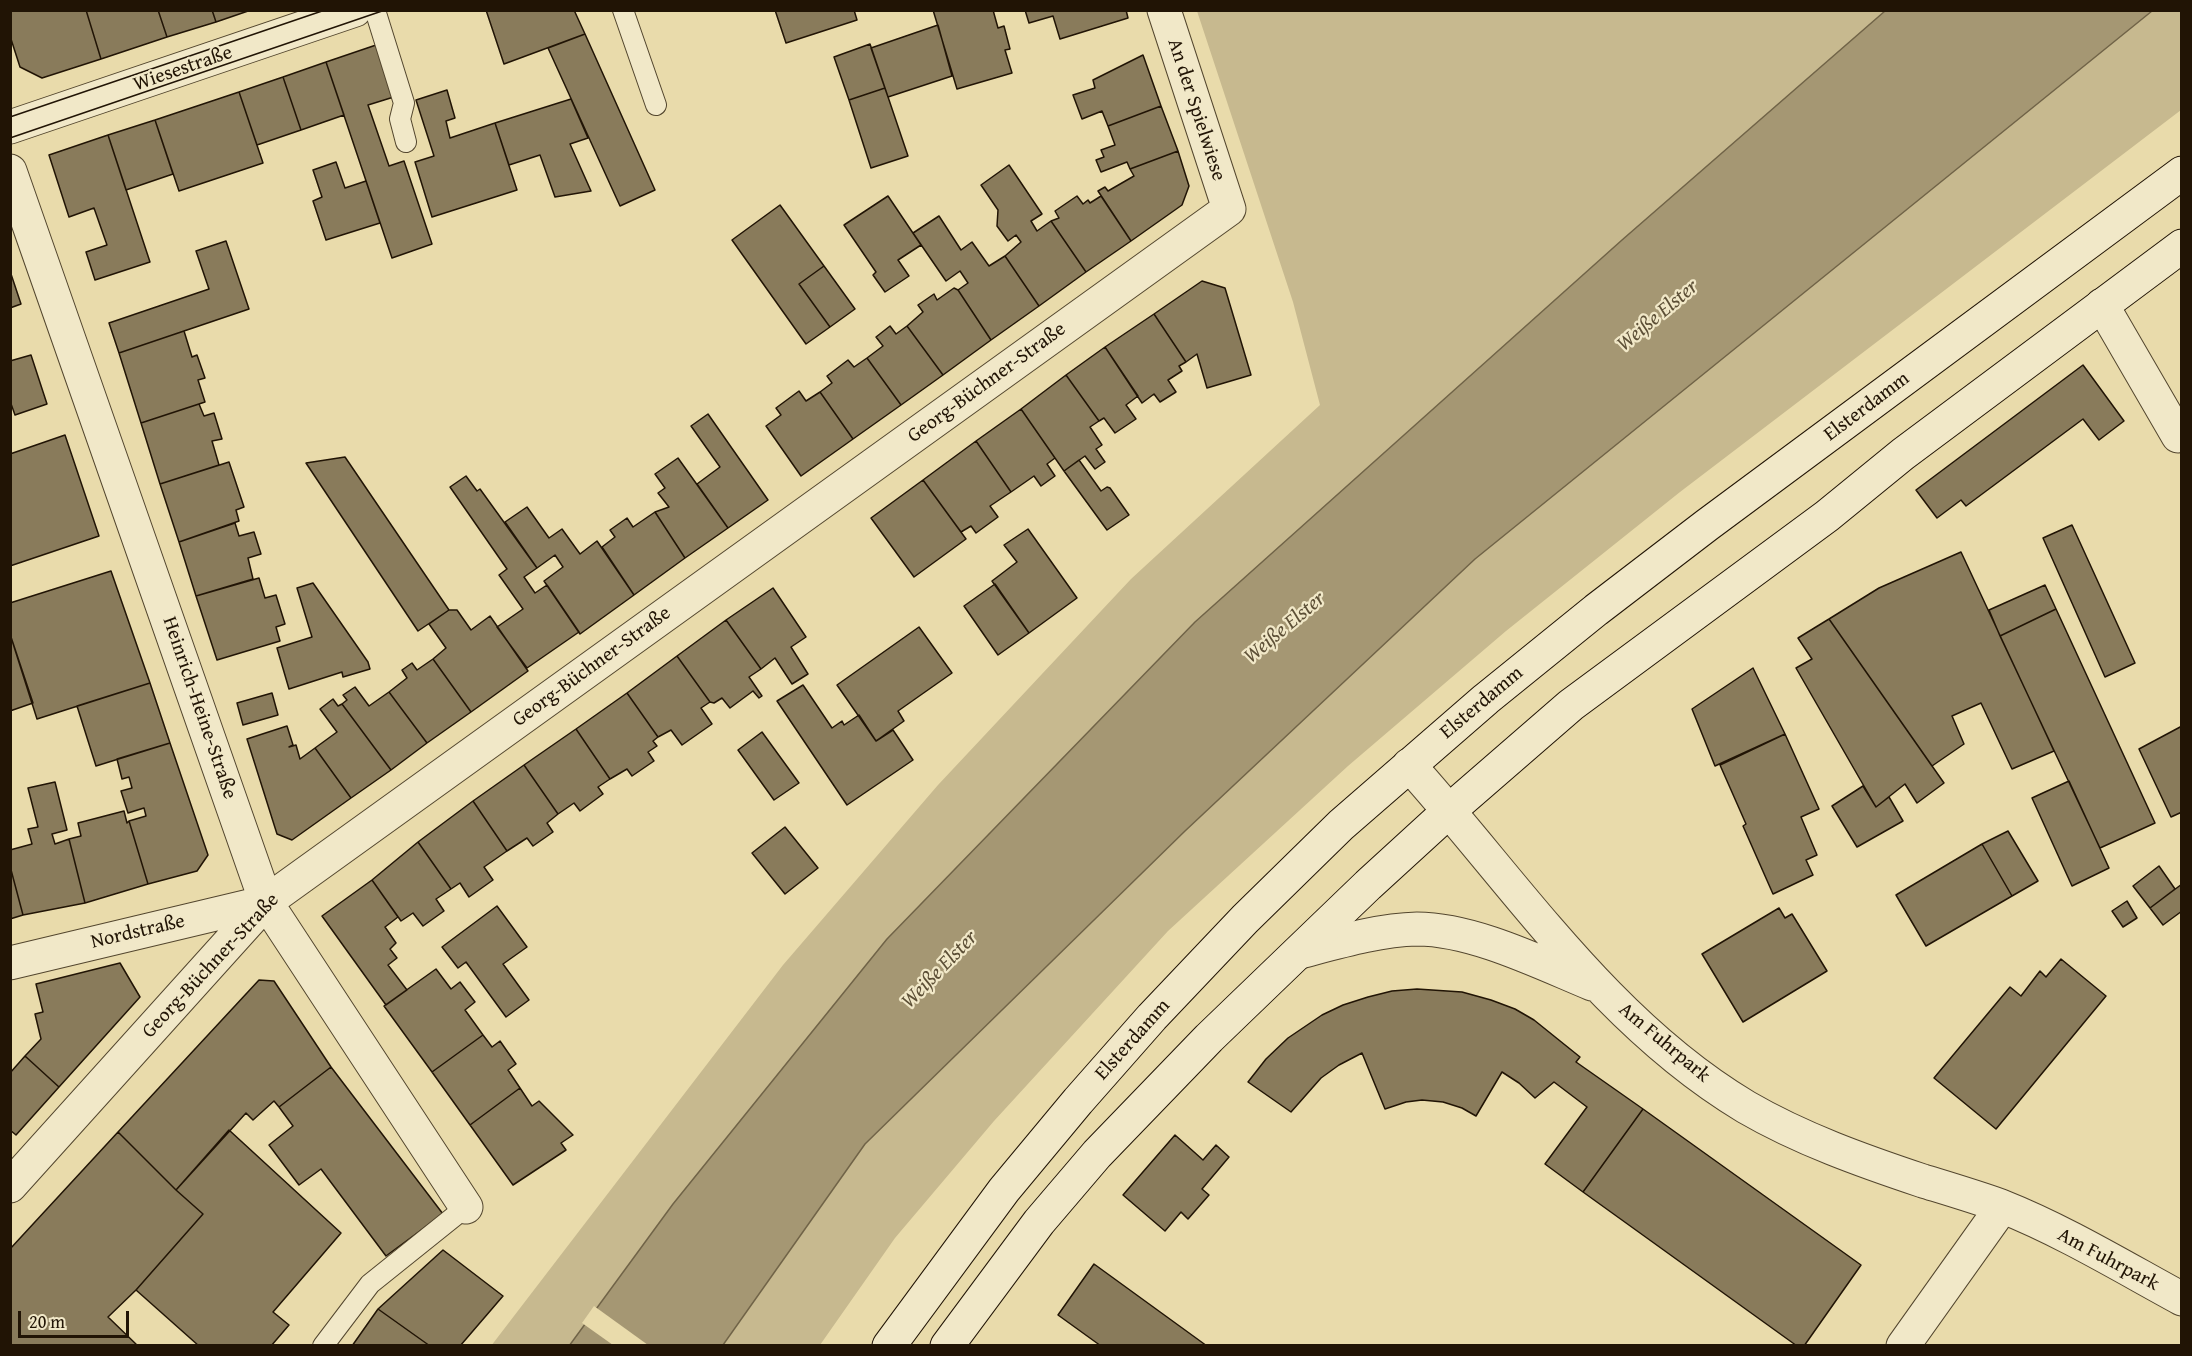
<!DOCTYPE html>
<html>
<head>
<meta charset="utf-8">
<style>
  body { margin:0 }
  #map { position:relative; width:2192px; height:1356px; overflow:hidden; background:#e9dbab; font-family:"Gentium Book Plus",serif }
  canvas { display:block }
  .frame { position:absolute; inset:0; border:12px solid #211405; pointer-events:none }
  .scale { position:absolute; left:18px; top:1311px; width:111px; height:27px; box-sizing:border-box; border:3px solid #211405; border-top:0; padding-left:8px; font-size:18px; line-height:21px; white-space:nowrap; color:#211405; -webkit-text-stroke:4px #f1e8c8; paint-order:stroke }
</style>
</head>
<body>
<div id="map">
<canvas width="2192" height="1356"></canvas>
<div class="frame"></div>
<div class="scale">20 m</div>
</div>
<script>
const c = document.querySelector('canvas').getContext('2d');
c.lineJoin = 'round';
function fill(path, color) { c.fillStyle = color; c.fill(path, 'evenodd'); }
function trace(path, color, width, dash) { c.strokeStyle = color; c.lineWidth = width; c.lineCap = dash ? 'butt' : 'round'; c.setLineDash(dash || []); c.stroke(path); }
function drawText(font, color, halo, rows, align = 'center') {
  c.font = font + ' "Gentium Book Plus",serif'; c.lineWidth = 4.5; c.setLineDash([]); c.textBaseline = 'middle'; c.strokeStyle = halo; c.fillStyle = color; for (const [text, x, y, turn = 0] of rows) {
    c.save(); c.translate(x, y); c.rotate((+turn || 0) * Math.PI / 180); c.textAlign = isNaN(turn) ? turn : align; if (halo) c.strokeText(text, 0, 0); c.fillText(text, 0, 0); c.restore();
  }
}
fill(new Path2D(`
  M1197 11H1885L1622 240 1195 622 887 939 673 1204 569 1345 491 1346 783 965 938 785 1131 579 1320 405 1293 302Z
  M2152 11H2181V110L1680 492 1506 631 1348 766 1168 931 994 1121 895 1238 820 1345 723 1346 865 1144 1185 831 1475 559Z`), '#c7b98f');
const water = new Path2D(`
  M1885 11H2152L1475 559 1185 831 865 1144 723 1345 569 1346 673 1204 887 939 1195 622 1622 240Z`);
fill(water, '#a59773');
trace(water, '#706347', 1.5);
fill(new Path2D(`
  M594 1306 648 1345H613L582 1323Z`), '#e9dbab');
const building = new Path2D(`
  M10 10H86L101 59 42 78 20 67 10 36Z
  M86 10H158L167 37 101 59Z
  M158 10H212L216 22 167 37Z
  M212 10H251L216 22Z
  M486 10H574L585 34 504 64Z
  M775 10H854L857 20 786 43Z
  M933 10H993L998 28 1004 26 1010 49 1005 50 1012 73 957 89Z
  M1025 10H1126L1128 18 1060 39 1053 16 1029 23Z
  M938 25 952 76 888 97 871 48Z
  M585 34 655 190 620 206 548 48Z
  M379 44 397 96 368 105 389 166 404 161 432 244 392 258 326 62Z
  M870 44 885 88 849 100 834 57Z
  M1143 55 1161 106 1108 126 1102 111 1082 119 1073 95 1095 88 1093 80Z
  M326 62 344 115 301 130 283 77Z
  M283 77 301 130 257 145 239 92Z
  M885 88 908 156 871 168 849 100Z
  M447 90 455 118 446 121 450 138 495 123 517 190 432 217 415 162 434 156 416 100Z
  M239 92 263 163 179 191 155 120Z
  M571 99 588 138 570 144 591 191 555 197 540 155 509 165 495 123Z
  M1161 106 1178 151 1130 169 1127 162 1101 172 1096 160 1104 157 1101 150 1115 145 1108 126Z
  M155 120 173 174 126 190 108 135Z
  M108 135 150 262 95 280 86 252 107 245 94 208 69 217 49 155Z
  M1178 151 1189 186 1182 205 1131 241 1098 191 1105 187 1108 191 1134 176 1130 169Z
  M336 162 345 188 366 181 380 223 326 240 313 201 322 197 313 170Z
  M1009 165 1042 214 1031 221 1037 231 1051 221 1086 272 1039 306 1005 256 1021 242 1016 235 1008 241 997 226 998 210 981 185Z
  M888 196 921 245 898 260 909 276 885 292 873 275 876 272 844 225Z
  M1077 196 1083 204 1088 200 1090 203 1101 196 1131 241 1086 272 1051 221 1059 218 1055 211Z
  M780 205 824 266 799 284 830 327 806 344 732 240Z
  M939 216 961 250 972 242 989 266 1005 256 1039 306 991 340 958 290 968 283 960 271 946 281 913 233Z
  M226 241 249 309 119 353 109 323 209 289 196 251Z
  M824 266 855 309 830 327 799 284Z
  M10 271 21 304 10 308Z
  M1202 281 1225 288 1251 375 1207 388 1197 354 1186 362 1154 314Z
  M954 288 958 290 991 340 943 375 907 326 923 312 918 305 934 294 937 300Z
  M1154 314 1186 362 1179 366 1182 371 1168 380 1176 392 1160 402 1154 394 1142 403 1105 347Z
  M890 326 896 334 907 326 943 375 901 405 867 358 883 346 876 337Z
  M184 331 192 357 197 355 205 378 198 380 205 402 141 423 119 353Z
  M1105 347 1138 396 1126 405 1136 419 1115 433 1104 418 1099 421 1066 375Z
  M31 355 47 404 15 415 10 401V361Z
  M867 358 901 405 853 439 820 392 832 383 827 376 848 360 854 367Z
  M2083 365 2124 421 2099 440 2083 419 1966 506 1961 500 1937 518 1916 490Z
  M1066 375 1099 421 1090 427 1102 445 1096 449 1105 462 1095 469 1085 456 1064 471 1021 409Z
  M799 391 806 401 820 392 853 439 801 476 766 426 781 415 776 408Z
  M199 404 204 416 214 413 222 439 212 441 219 465 160 484 141 423Z
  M1021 409 1055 458 1047 464 1055 476 1041 486 1034 476 1011 492 976 441Z
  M708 414 768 500 728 528 697 484 720 467 691 426Z
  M65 435 99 536 10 566V454Z
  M976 441 1011 492 990 506 998 517 976 533 971 526 961 532 923 480Z
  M345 457 449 610 418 631 306 463Z
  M678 458 728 528 685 558 655 512 669 507 658 493 665 488 655 474Z
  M1079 460 1101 491 1107 487 1110 488 1129 515 1107 530 1064 471Z
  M229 462 244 507 236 510 239 521 179 542 160 484Z
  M466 476 477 491 480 489 537 568 524 577 535 593 547 585 579 632 527 668 497 627 523 609 499 575 507 569 450 487Z
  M923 480 966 539 914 577 871 518Z
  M527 507 549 538 562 529 580 554 597 541 634 595 580 634 544 581 563 567 555 555 537 568 505 522Z
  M655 512 685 558 634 595 602 547 615 537 610 530 627 518 633 527Z
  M235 523 239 536 254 532 261 554 248 558 253 579 196 596 179 542Z
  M2072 525 2135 663 2105 677 2043 538Z
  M1028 529 1077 598 1029 633 992 581 1017 562 1004 545Z
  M1961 552 2054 751 2012 769 1981 703 1952 716 1964 744 1932 766 1829 619 1879 588Z
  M111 571 150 683 37 719 10 634V603Z
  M259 578 265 598 276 595 285 624 276 627 280 641 217 660 196 596Z
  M313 583 368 662 370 669 343 677 342 672 289 689 277 648 312 637 297 588Z
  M995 584 1029 633 998 655 964 606Z
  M2045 585 2056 609 2000 636 1989 610Z
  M773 588 806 637 791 647 808 674 792 684 775 658 761 669 726 620Z
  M2056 609 2155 823 2100 848 2000 636Z
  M449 610H457L471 630 490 616 528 671 471 712 433 659 446 648 429 624Z
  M1829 619 1944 783 1917 803 1905 784 1876 807 1796 668 1812 659 1798 638Z
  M726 620 761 669 749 677 762 696 759 698 753 691 730 708 722 698 714 703 710 702 677 656Z
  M919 627 952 673 898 711 904 721 876 741 837 685Z
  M10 634 33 703 10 711Z
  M677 656 710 702 701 708 712 724 682 745 671 730 658 737 627 693Z
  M433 659 471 712 427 743 389 692 407 678 402 670 412 663 417 670Z
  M1753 668 1785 734 1715 766 1692 709Z
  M150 683 170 743 96 766 77 706Z
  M803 685 832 728 842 721 844 725 859 715 876 741 893 730 913 760 847 805 777 701Z
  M355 687 369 706 389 692 427 743 391 770 342 704 347 700 343 695Z
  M272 693 278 715 243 725 237 703Z
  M627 693 658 737 653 741 657 746 648 752 654 761 632 776 627 769 610 779 576 729Z
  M333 699 338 706 342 704 391 770 351 798 315 748 337 732 320 709Z
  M287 726 293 745 289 747 296 745 300 759 315 748 351 798 292 840 277 834 247 739Z
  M2182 726V812L2171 817 2139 749Z
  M576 729 610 779 598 787 603 794 580 811 574 803 558 814 524 765Z
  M762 732 799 783 774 800 738 750Z
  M1785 734 1819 809 1801 817 1817 855 1806 860 1813 875 1773 894 1743 826 1746 824 1720 765Z
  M170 743 208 855 197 871 148 884 129 821 146 816 144 808 128 813 121 791 132 788 129 777 122 779 117 759Z
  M524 765 558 814 547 823 553 832 533 846 527 838 507 851 473 801Z
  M2069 781 2109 868 2072 886 2032 798Z
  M55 782 67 830 52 834 55 844 69 839 85 903 23 915 10 866V850L32 844 28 829 38 827 28 788Z
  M1863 786 1876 807 1889 797 1903 821 1857 847 1832 806Z
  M473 801 507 851 484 867 493 880 469 897 460 883 451 889 418 842Z
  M124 811 127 823 129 821 148 884 85 903 69 839 81 836 78 823Z
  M785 827 818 868 785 894 752 853Z
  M2008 831 2038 881 2012 896 1982 844Z
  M418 842 451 889 436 899 444 911 423 926 413 913 401 921 372 880Z
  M1982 844 2012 896 1926 946 1896 895Z
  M10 866 23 915 10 919Z
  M2159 866 2175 889 2150 908 2133 886Z
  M372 880 398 917 385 927 396 943 390 949 397 958 388 965 407 990 386 1005 322 916Z
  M2182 884V911L2163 925 2150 908Z
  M2127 901 2137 918 2123 927 2112 911Z
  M497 906 527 947 503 964 529 1000 506 1017 466 962 458 968 442 947Z
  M1779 908 1785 918 1792 914 1827 971 1743 1022 1702 954Z
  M2061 959 2106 996 1996 1129 1934 1078 2010 987 2021 996 2040 971 2046 977Z
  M120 963 140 997 59 1087 25 1056 41 1039 35 1014 43 1012 36 984Z
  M436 969 451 989 460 982 475 1002 465 1010 483 1035 432 1072 384 1006Z
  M259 980 274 981 331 1067 279 1107 274 1101 253 1120 246 1113 176 1190 118 1132Z
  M1417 989 1462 992 1491 1000 1515 1009 1534 1020 1580 1057 1576 1062 1643 1109 1583 1192 1545 1164 1587 1107 1554 1082 1535 1098 1519 1083 1502 1072 1476 1116 1462 1108 1443 1102 1422 1100 1406 1102 1385 1109 1362 1053 1339 1065 1321 1078 1291 1112 1248 1082 1266 1059 1288 1038 1322 1015 1343 1005 1368 997 1392 991Z
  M483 1035 492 1047 500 1041 516 1064 508 1070 520 1088 470 1125 432 1072Z
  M25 1056 59 1087 16 1135 10 1130V1073Z
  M331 1067 443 1214 386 1256 321 1169 299 1185 269 1145 293 1126 279 1107Z
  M520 1088 532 1106 539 1101 573 1135 561 1143 566 1150 513 1185 470 1125Z
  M1643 1109 1861 1265 1804 1346H1797L1583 1192Z
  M229 1130 341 1233 273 1312 289 1325 271 1346H199L136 1290 203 1214 176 1190Z
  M118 1132 176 1190 203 1214 136 1290 108 1317 138 1346H10V1249Z
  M1175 1135 1203 1160 1216 1145 1229 1157 1202 1189 1209 1195 1188 1219 1181 1212 1165 1231 1123 1195Z
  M443 1250 503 1296 460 1346H430L378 1309Z
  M1094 1264 1207 1346H1101L1058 1315Z
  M378 1309 430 1346H352Z`);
fill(building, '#897b5b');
trace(building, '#211405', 1.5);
const service = new Path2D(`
  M375 10 404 103 400 119 406 142
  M623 10 656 105
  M323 1346 370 1284 466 1207`);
const minor = new Path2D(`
  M10 171 266 902 466 1207
  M2102 305 2178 436 2182 434
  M10 963 266 902
  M10 1186 266 902 1229 209 1164 10
  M1903 1346 2002 1207`);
const tertiary = new Path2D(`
  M10 127 355 10
  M1409 765C1515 883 1607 1024 1746 1107 1801 1139 1863 1161 1923 1181 1949 1189 1976 1197 2001 1206 2064 1231 2123 1267 2182 1299
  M1300 952C1338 942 1378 930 1417 929 1473 929 1541 963 1592 984`);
const secondary = new Path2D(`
  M889 1346 1004 1190 1078 1101 1152 1017 1245 919 1341 825 1486 699 1596 610 1707 525 2182 173
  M947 1346 1039 1222 1097 1154 1209 1038 1368 885 1450 810 1571 705 1827 516 1903 454 2182 246`);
trace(service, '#53462e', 22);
trace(minor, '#53462e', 35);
trace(tertiary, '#53462e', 35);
trace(secondary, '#211405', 35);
trace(service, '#f1e8c8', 20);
trace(minor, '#f1e8c8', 33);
trace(tertiary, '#f1e8c8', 33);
trace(secondary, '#f1e8c8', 33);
trace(new Path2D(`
  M10 117 325 10
  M10 138 385 10`), '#211405', 1.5);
drawText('20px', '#211405', '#f1e8c8', [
  ["Wiesestraße",183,69,-19],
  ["An der Spielwiese",1196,110,72],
  ["Georg-Büchner-Straße",987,383,-36],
  ["Elsterdamm",1867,407,-37],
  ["Georg-Büchner-Straße",592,667,-36],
  ["Elsterdamm",1482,703,-40],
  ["Heinrich-Heine-Straße",199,708,71],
  ["Nordstraße",138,932,-13],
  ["Georg-Büchner-Straße",211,966,-47],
  ["Elsterdamm",1133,1040,-48],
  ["Am Fuhrpark",1664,1043,40],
  ["Am Fuhrpark",2108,1260,28]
]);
drawText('italic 21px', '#5c4f36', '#f1e8c8', [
  ["Weiße Elster",1658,316,-40],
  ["Weiße Elster",1285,628,-40],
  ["Weiße Elster",940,970,-46]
]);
</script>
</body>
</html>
